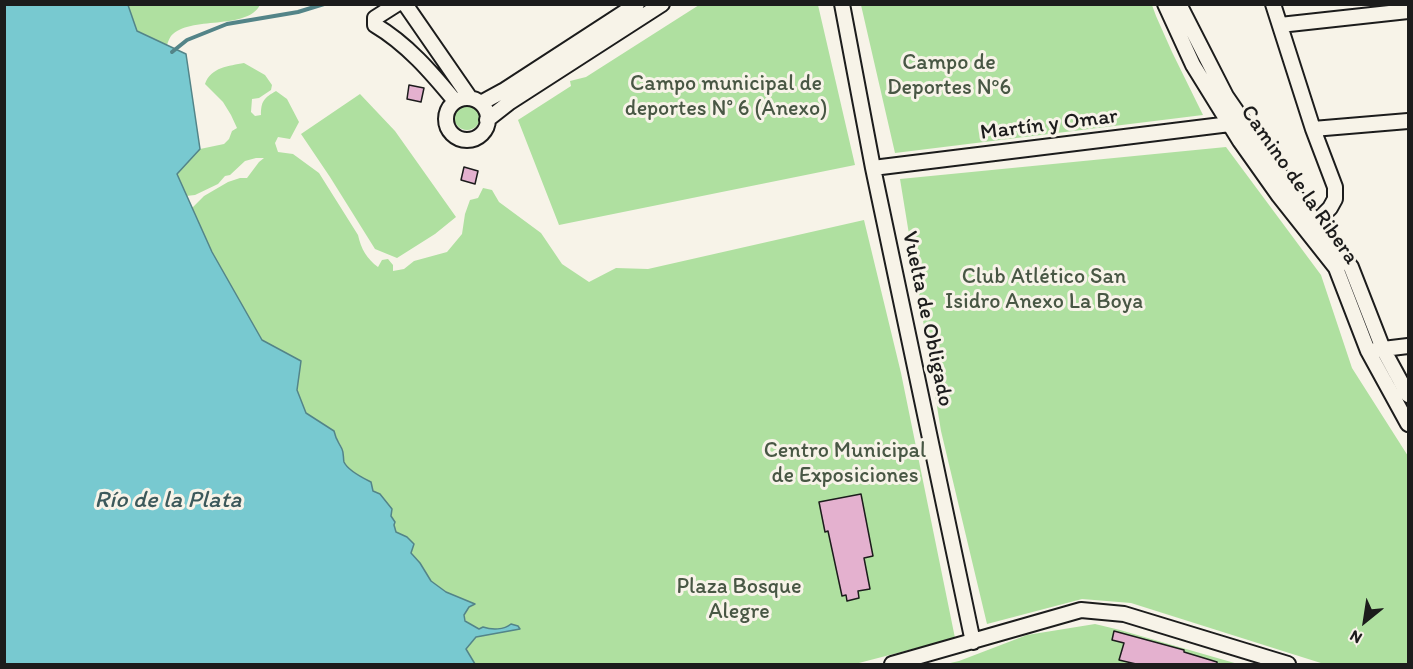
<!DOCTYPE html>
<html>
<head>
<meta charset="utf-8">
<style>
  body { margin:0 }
  #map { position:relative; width:1413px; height:669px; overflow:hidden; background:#f7f3e8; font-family:Itim,sans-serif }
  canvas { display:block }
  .frame { position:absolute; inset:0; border:6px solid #1c1c1c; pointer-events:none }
  .north { position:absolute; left:1335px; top:591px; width:60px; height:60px; -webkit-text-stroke:4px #f7f3e8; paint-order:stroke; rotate:210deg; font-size:16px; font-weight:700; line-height:24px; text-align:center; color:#1c1c1c }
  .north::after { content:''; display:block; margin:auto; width:21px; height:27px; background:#1c1c1c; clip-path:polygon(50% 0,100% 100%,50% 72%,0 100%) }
</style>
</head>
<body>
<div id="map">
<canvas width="1413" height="669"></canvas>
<div class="frame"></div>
<div class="north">N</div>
</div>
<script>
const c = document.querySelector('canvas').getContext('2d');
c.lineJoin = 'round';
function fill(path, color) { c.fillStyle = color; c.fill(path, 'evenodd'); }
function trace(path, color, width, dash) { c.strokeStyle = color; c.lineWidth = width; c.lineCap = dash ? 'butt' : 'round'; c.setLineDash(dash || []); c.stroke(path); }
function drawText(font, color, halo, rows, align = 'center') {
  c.font = font + ' Itim,sans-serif'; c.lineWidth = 6; c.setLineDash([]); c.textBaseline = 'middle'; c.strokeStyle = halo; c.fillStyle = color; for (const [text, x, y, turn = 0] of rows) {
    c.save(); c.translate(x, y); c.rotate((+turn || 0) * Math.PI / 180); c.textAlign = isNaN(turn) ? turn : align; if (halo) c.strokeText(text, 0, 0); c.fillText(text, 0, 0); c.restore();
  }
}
fill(new Path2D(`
  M128 5H260C246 31 190 15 171 36 169 39 168 42 167 45L137 31Z
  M699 5H818L855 165 559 225 518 120 571 86 570 81 586 77Z
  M861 5H1152L1156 16 1172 52 1203 115 895 153Z
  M244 63 265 75 272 85 271 90 259 98 252 99 251 112 255 116 261 115C261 101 264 98 276 91L287 99 299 122 290 139 278 137 275 143 278 152 293 154 319 173 358 235C361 249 367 259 378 267L382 260 388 259 393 265V271L404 269 414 261 447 252 462 234 465 214 470 200 478 198 483 188 492 190 499 202 541 233 562 264 589 282 616 268 648 269 864 220 901 373 955 638 855 664H475L466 649 476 637 519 629 511 624C504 630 486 632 477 628 473 626 469 623 465 620L464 615 469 607 474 604 446 592 431 581 420 563 411 553 407 537 396 532C390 514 374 501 371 482 363 478 348 471 344 462 343 458 344 453 342 448 339 441 336 439 334 431L306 413 297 390 300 361 262 340 212 252 192 208 204 196 228 182 240 178H247L259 162 264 158H256L245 161 230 175 225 176 218 184 195 195 186 196 177 174 200 149 224 144 229 139 232 131 237 128 231 115 223 102 205 84C211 67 229 66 244 63Z
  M360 94 395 131 456 217 435 234 397 258 375 249 330 177 301 134Z
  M454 117a13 13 0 1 1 26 0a13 13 0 1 1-26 0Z
  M1226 147 1321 275 1352 368 1408 456V664H1324L1131 603 1082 599 987 624 941 431 900 179Z
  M1095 624 1120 630 1238 664H946L959 661 1027 635Z`), '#afe0a0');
const water = new Path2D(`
  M4 5H128L137 31 186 54 200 149 177 174 212 252 262 340 301 361 297 390 306 413 334 431C336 440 338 441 342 449 344 453 343 458 344 462 348 471 363 478 371 482L373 491 380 494 392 509 391 516 395 522 394 525 396 532 407 537 414 544 411 553 420 563 431 581 446 592 475 604 469 607 464 615 465 621 479 629 483 627C492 630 504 630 511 624L518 626 520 629 476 637 466 649 475 664H5Z`);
fill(water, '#78c9d0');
trace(water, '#538488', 1.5);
trace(new Path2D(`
  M172 52 187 40 227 24 298 12 324 4`), '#538488', 4);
const building = new Path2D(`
  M409 85 424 88 421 102 407 99Z
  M464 167 478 171 475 184 461 180Z
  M861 494 873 556 864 558 870 589 858 591 859 598 847 601 846 595 842 596 828 531 825 532 819 502Z
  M1114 631 1184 650V652L1217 662V664H1136L1119 660 1124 643 1112 640Z`);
fill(building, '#e4b1cf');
trace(building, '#1c1c1c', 1.5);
const street = new Path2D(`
  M397 4 375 18V25C407 44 431 72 455 101
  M405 4 470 98
  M842 4 873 168 973 642
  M1165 4 1193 65 1240 141 1279 196 1336 268 1368 351 1408 424
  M1179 4 1226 96 1288 186 1351 267 1383 349 1408 395
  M1273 4 1313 129 1335 187V199L1330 208 1316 222
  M1280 25 1408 11
  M446 119a21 21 0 1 1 42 0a21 21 0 1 1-42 0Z
  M481 103 503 91 637 4
  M487 120 510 102 662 4
  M1313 129 1408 121
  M873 168 1230 124
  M1375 350 1408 346
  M892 664 1081 610 1124 614 1288 664`);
trace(street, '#1c1c1c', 18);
trace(street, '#f7f3e8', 14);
drawText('22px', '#485744', '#f7f3e8', [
  ["Campo de",949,63],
  ["Deportes Nº6",949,88],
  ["Campo municipal de",726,84],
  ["deportes N° 6 (Anexo)",726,109],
  ["Club Atlético San",1044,277],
  ["Isidro Anexo La Boya",1044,302],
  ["Centro Municipal",845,451],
  ["de Exposiciones",845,476],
  ["Plaza Bosque",739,587],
  ["Alegre",739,612]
]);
drawText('22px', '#1c1c1c', '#f7f3e8', [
  ["Martín y Omar",1049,125,-7],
  ["Camino de la Ribera",1299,185,55],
  ["Vuelta de Obligado",927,319,78]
]);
drawText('italic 24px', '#3c595b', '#f7f3e8', [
  ["Río de la Plata",168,501]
]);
</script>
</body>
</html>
